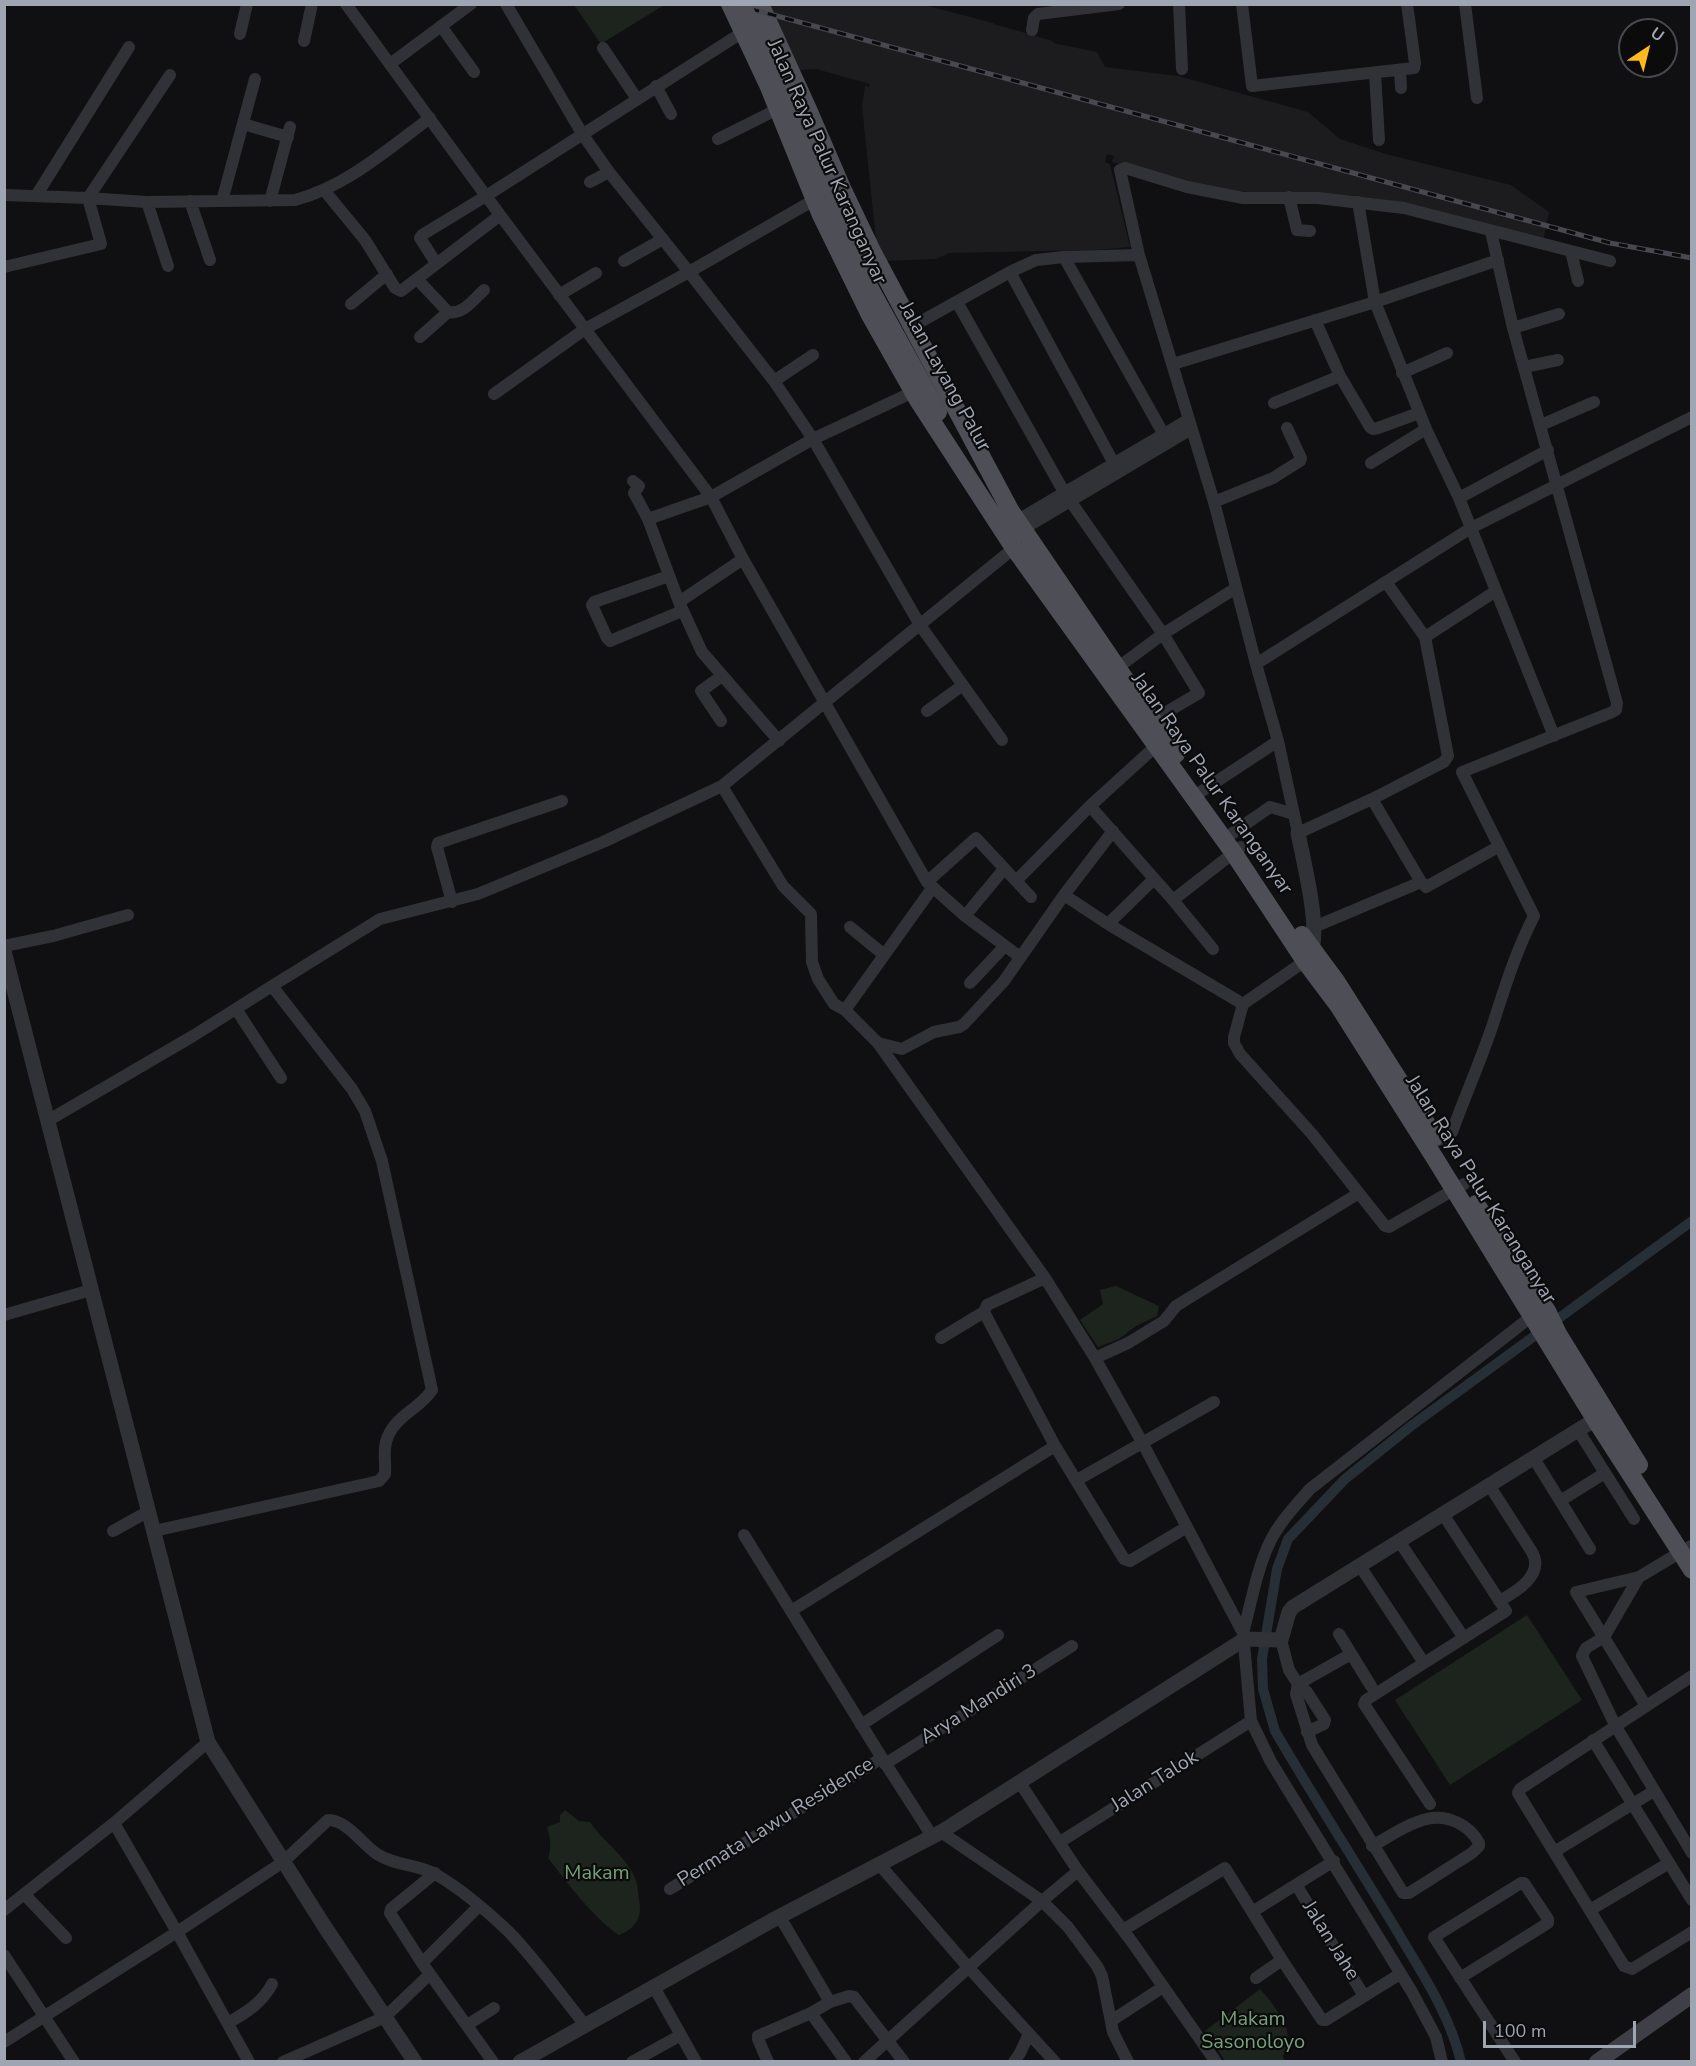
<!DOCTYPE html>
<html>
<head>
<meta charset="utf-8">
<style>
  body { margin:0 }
  #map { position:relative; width:1696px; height:2066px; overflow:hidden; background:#101012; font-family:"Nunito Sans",sans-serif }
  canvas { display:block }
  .frame { position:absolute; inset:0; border:6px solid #a0a5b3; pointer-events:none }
  .north { position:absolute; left:1618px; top:18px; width:60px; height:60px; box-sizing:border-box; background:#0b0b0c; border:2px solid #47494f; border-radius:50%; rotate:35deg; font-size:16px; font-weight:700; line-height:24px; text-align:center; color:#a0a5b3 }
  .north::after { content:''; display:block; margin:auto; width:21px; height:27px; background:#fdb91d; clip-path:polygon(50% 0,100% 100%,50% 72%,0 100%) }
  .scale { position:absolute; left:1483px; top:2021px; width:153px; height:27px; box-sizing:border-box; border:3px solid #a0a5b3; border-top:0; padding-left:8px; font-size:18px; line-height:21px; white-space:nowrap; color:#a0a5b3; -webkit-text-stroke:4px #0b0b0c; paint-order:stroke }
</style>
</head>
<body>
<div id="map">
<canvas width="1696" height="2066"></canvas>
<div class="frame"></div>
<div class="north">U</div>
<div class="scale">100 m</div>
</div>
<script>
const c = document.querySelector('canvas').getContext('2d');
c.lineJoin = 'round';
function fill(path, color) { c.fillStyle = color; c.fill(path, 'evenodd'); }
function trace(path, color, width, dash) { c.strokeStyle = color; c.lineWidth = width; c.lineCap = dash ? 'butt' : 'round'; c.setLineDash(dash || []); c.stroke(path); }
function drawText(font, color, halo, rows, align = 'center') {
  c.font = font + ' "Nunito Sans",sans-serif'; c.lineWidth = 4.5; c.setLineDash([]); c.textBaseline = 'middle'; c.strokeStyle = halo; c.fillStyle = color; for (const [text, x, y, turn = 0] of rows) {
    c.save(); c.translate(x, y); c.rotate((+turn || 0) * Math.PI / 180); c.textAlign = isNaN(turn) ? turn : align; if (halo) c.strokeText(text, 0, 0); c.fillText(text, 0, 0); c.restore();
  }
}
fill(new Path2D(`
  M767 5H924L993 23 994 24 1053 41V43L1097 52 1105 67 1178 76 1308 112 1340 139 1386 154 1511 185 1549 212 1543 241 1474 223 1188 184 1112 162 1114 156 1107 154 1105 162 1110 164 1130 247 1095 250 949 253 936 259 886 261 876 240 862 106 865 86 869 87 870 84 816 69 800 70Z`), '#1c1c1f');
fill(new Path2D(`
  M574 5H664L601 44Z
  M1116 1286 1159 1306 1157 1316 1136 1326 1119 1339 1098 1347 1080 1320 1103 1304 1100 1290Z
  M1527 1615 1582 1700 1450 1785 1395 1700Z
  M565 1810 579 1821 590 1822C603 1842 629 1858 636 1881 638 1887 638 1894 639 1900 643 1917 635 1929 619 1935 596 1921 565 1880 548 1858 552 1848 550 1837 547 1827L560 1822V1815Z
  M1260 1989C1270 2000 1289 2023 1288 2039 1288 2045 1284 2052 1283 2057L1285 2061H1225L1205 2031Z`), '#1c241d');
trace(new Path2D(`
  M1461 2062C1450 2014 1421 1972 1397 1931 1357 1864 1314 1798 1275 1731L1263 1689 1262 1659 1277 1569 1288 1539 1345 1479 1411 1426 1692 1221`), '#262e36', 10);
trace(new Path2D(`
  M346 4 486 196 743 32
  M1179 4 1182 69
  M1242 4 1252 86 1414 68 1415 63 1407 4
  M1465 4 1477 98
  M441 26 474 72
  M1032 30 1034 18 1038 14 1119 4
  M240 34 247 4
  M304 41 312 4
  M603 48 637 99
  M390 64 471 4
  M1400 70 1401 88
  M1375 73 1379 140
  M170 75 88 198 147 202 295 200C347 186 388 149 430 118
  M656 86 671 114
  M243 124 288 137
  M718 139 778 109
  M590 182 609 172
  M324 190 365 240 395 288 401 291 499 216
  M4 195 88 198 101 244 4 267
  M36 196 129 47
  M1289 197 1297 230 1310 231
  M814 200 689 272 774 381 813 439 920 625 1002 740
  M190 201 210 260
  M222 201 255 79
  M270 201 290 127
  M147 202 168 266
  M1358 202 1375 302 1426 429 1459 498 1554 736
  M1571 251 1578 281
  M1064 257 1139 255
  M624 261 663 239
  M436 263 420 238 422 235 486 196 585 329 689 272 609 172 583 135 506 4
  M1010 272 1118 471
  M417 279 448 312C463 315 473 300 484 290
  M559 295 596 273
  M957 302 1064 492 1163 634 1199 693 1148 723
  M351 304 387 274
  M1315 320 1340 376 1370 427 1373 429 1378 428 1419 413
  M911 327 1010 272 1036 260 1064 257 1163 433
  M1513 328 1559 314
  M420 337 448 312
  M1173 364 1375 302 1498 260
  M1524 367 1558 360
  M1402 373 1447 353
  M774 381 813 355
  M494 394 585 329 711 497 743 559 927 882 965 916 1020 957
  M1274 403 1340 376
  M1541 425 1594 402
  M1371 463 1426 429
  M633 481 639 486 634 493 648 519 679 602 702 652 779 741
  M1459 498 1548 450
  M1214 502 1273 478 1300 461 1301 458 1287 428
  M648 519 711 497 813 439 913 392
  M1018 520 1188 420
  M1023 529 1191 429
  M669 576 594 602 592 605 607 638 610 641 682 611
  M1386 582 1425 637 1448 756 1444 762 1372 799 1298 833 1278 741 1256 664 1471 528 1692 417
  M679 602 743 559
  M1425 637 1496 591
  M1256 664 1214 502 1139 255 1120 170 1125 168 1187 187 1243 198H1318L1404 208 1610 261
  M1113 671 1163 634 1236 588
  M927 711 963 685
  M721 721 701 691 722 676
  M722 786 783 886 811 914 812 962 818 979 834 1004 845 1010 878 1043 1045 1278
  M1193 797 1278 741
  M1372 799 1421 882 1426 887 1498 847
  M1090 806 1173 900 1241 847
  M1224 839 1270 807 1294 814
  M1016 881 1090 806 1156 746 1163 742
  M927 882 976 838 1031 897
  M1064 895 1113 831
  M1173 900 1213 949
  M452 902 437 847 438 843 562 801
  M965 916 1004 869
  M1108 924 1154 879
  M850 927 883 954
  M1314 927 1421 882
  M4 946 53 936 128 915
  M1305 961 1243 1004 1234 1037V1043L1240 1054 1312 1134 1385 1226 1389 1227 1464 1184
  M970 983 1004 947
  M236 1009 281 1078
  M845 1010 933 887
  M878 1043 902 1049 934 1032 959 1027 964 1024 1004 981 1064 895 1108 924 1243 1004
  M49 1120 193 1036 272 986
  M1430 1143 1449 1136 1452 1132C1465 1096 1481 1060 1493 1024 1505 987 1516 951 1534 916L1462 772 1610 713 1616 710 1617 703 1513 328 1491 232
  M4 1315 91 1290
  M941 1338 984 1312
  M1095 1358 1128 1343 1164 1321 1176 1306 1359 1193
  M1578 1430 1634 1519
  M1533 1457 1590 1549
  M1077 1480 1214 1402
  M1489 1485 1532 1552C1545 1575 1516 1592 1499 1601
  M1560 1501 1605 1473
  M1187 1527 1130 1561 1124 1559 1055 1446 984 1312 987 1305 1045 1278 1095 1358 1142 1442 1243 1633 1251 1721 1271 1762 1412 1992 1436 2037 1442 2062
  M113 1531 149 1511
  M154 1531 379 1481 385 1474C386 1463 383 1453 386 1442 393 1416 419 1410 432 1390L382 1161 365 1111 352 1089 272 986 380 919 478 894 603 842 722 786 1014 548
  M744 1535 882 1758 932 1836
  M1399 1541 1464 1638
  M1360 1566 1424 1663
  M1639 1577 1604 1637 1586 1648 1582 1656 1615 1725 1692 1853
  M791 1611 1055 1446
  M1243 1633C1251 1604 1256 1572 1269 1544 1278 1524 1295 1506 1310 1489L1532 1316
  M1339 1634 1371 1686
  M1281 1640 1289 1670 1298 1684 1296 1694 1312 1745 1403 1893H1409L1472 1853 1479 1846V1843C1470 1825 1447 1814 1427 1819 1408 1823 1389 1837 1372 1846
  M1692 1676 1520 1789 1518 1793 1624 1966 1632 1969 1692 1932
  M1646 1706 1576 1592 1639 1577 1691 1546
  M861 1725 998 1635
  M1307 1732 1324 1724 1325 1720 1307 1692 1298 1684 1351 1654
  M1593 1740 1692 1900
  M885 1764 1072 1646
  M1020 1783 1078 1871 1132 1942 1216 2062
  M1430 1804 1364 1704 1366 1700 1506 1611 1443 1514
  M941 1832 1042 1901 1068 1927 1097 1966 1102 1976 1113 2032 1128 2062
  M1060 1842 1251 1721
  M1554 1852 1654 1791
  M879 1864 968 1967 1055 2062
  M435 1873 391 1909 390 1913 422 1963 493 2062
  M1297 1886 1364 1996
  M670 1889 882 1758
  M24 1894 66 1938
  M4 1910 114 1823 208 1742
  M1590 1910 1669 1863
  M1252 1912 1334 1861
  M780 1917 830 2002 849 1996 854 1997 904 2062
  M1123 1930 1225 1868 1282 1960 1322 2020H1326L1400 1974
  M4 1955 74 2062
  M422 1963 479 1906
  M1256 1978 1282 1960
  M1460 1978 1548 1923V1919L1524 1883H1521L1434 1937 1515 2062
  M654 1987 696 2062
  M811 2013 846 2062
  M1111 2021 1163 1987
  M228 2023C247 2012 262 2003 272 1984
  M467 2025 494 2008
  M4 2042 177 1932 114 1823
  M249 2062 177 1932 283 1862 328 1820C347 1820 362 1844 377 1854 395 1866 419 1864 437 1875 462 1890 488 1912 509 1932 535 1959 561 1995 585 2025
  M283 2062 385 2017 430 1974
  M632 2062 681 2035
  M768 2062 758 2039V2036L811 2013 830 2002
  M864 2062 1042 1901 1078 1871
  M1014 2062 1020 2053 1029 2034`), '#313237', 12);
trace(new Path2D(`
  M1298 833C1303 860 1323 936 1309 956
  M4 951 208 1742 323 1924 415 2062
  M520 2062 771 1921 941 1832 1245 1639 1281 1640 1289 1612 1293 1607 1604 1414`), '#313237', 15);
trace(new Path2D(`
  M1597 2062 1692 1995`), '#3f4047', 16);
trace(new Path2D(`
  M730 4 769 87 821 215 870 315 918 400 1014 548 1233 852 1305 961 1338 1005 1436 1160 1595 1419 1692 1570
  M760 4 807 107 842 188 873 253 1010 510 1176 754
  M1302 935 1336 981 1435 1137
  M1476 1204 1547 1311 1558 1334 1639 1465`), '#4d4e56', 18);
const rail = new Path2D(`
  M733 4 1610 243 1692 258`);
trace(rail, '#484950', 5);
trace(rail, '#0b0b0c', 3, [9]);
trace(new Path2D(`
  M742 4 867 283 938 412`), '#4d4e56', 18);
drawText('20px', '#a0a5b3', '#0b0b0c', [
  ["Jalan Raya Palur Karanganyar",826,162,66],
  ["Jalan Layang Palur",944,377,61],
  ["Jalan Raya Palur Karanganyar",1211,784,55],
  ["Jalan Raya Palur Karanganyar",1480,1190,58],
  ["Arya Mandiri 3",979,1705,-32],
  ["Jalan Talok",1155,1782,-32],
  ["Permata Lawu Residence",776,1823,-32],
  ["Jalan Jahe",1330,1941,58]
]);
drawText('20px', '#76a07a', '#0b0b0c', [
  ["Makam",597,1874],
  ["Makam",1253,2020],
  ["Sasonoloyo",1253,2043]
]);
</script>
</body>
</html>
